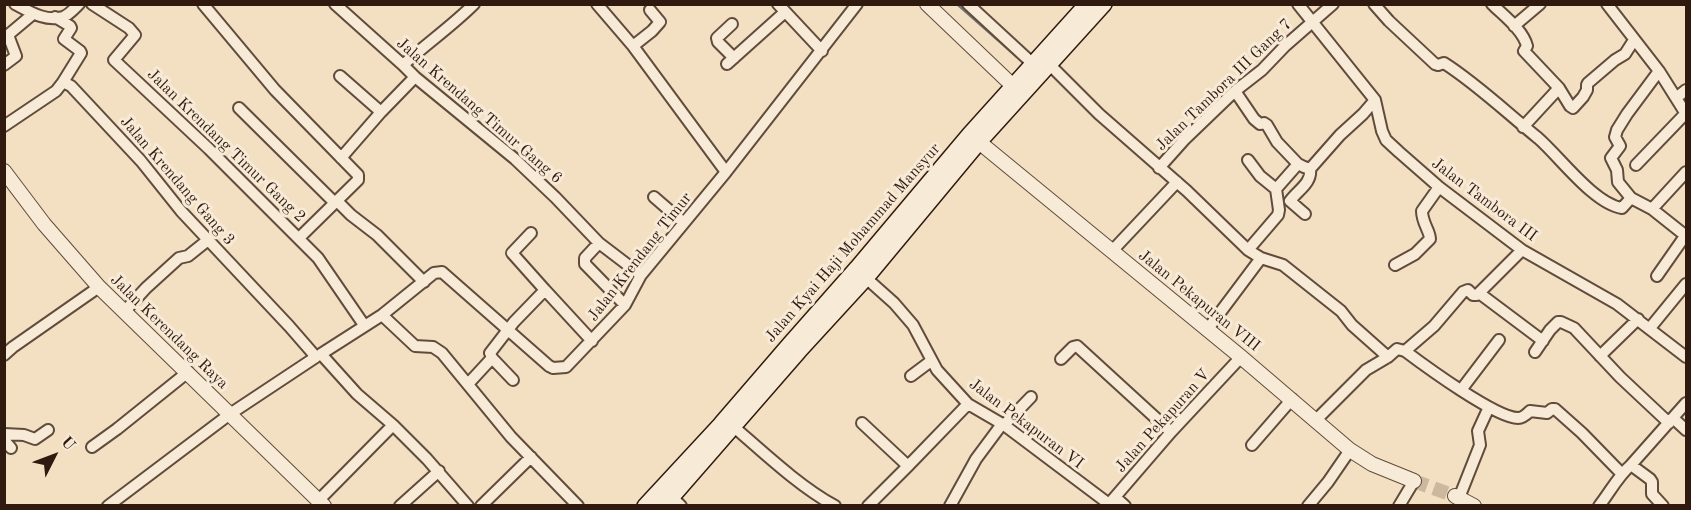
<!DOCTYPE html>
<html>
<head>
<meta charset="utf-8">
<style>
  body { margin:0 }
  #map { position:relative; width:1691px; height:510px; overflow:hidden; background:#f3dfc1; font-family:"Old Standard TT",serif }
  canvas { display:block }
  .frame { position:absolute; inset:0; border:6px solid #301a10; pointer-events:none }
  .north { position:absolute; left:24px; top:426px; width:60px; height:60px; -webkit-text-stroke:4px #f7ead7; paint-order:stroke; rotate:48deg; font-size:16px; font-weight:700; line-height:24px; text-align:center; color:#301a10 }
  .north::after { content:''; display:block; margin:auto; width:21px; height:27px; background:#301a10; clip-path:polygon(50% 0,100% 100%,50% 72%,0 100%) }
</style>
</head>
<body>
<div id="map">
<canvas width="1691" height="510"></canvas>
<div class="frame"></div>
<div class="north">U</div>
</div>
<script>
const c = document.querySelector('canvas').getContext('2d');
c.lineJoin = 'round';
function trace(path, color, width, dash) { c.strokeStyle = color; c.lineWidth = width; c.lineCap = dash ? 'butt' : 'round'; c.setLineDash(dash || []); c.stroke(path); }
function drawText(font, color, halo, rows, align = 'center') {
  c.font = font + ' "Old Standard TT",serif'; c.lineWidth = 6; c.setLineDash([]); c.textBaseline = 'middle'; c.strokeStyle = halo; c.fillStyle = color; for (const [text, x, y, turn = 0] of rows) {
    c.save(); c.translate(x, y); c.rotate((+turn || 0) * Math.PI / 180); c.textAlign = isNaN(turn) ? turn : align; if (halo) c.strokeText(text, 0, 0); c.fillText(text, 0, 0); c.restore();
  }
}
trace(new Path2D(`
  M958 4 1017 56`), '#727a77', 4);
trace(new Path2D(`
  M1414 481 1455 496`), '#ccb89e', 14, [14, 7]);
const minor = new Path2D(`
  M15 4C30 12 46 22 63 17 69 15 75 8 79 4
  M92 4 129 28 135 35 114 60 209 149 318 258 364 325
  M203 4 275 90 358 175V180L299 238
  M335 4 403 65 415 77 515 159 555 197 599 243 641 275
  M597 4 633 46 726 172
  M778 4 822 51
  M968 4 1033 64
  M1298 4 1375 100 1382 131 1386 140 1399 152 1439 187 1522 250 1617 304 1686 357
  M1374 4 1389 21 1435 64 1438 65 1444 63C1477 84 1507 113 1538 138 1559 156 1594 204 1622 208L1631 198
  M1492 4C1504 16 1523 30 1527 46L1524 51 1559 88 1570 106 1573 108 1583 97 1587 90V85L1588 83 1615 60 1625 54 1634 40
  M1607 4 1659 71 1686 114
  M55 17 70 26 71 28 64 39 80 51 81 53 63 82
  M732 24 717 38 718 42 734 58
  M1514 26 1540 4
  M633 46 652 31 660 22 650 10
  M727 64 785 12
  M4 65 16 56 8 35 33 14
  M403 65C426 44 452 26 474 4
  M1050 65 1099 114 1187 191 1248 250 1261 258 1283 265 1341 311 1352 325 1388 357
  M1659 71 1627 114 1617 130 1615 137 1620 146 1611 158 1617 170 1618 182 1631 198 1652 209 1686 236
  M340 76 381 112
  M1235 91 1254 119 1260 124 1264 123 1267 125 1277 142 1298 164
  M1676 98 1686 90
  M239 108 335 203
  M4 126 56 91 63 82 71 86 141 161 181 211 289 326 316 357 230 414 108 506
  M1523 127 1559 88
  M341 158 381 112 415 77
  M1636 165 1686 113
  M1159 168 1184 140 1235 91 1262 70 1285 46 1333 4
  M1276 189 1298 164 1304 167 1310 169 1340 135 1363 114 1375 100
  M654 197 684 223
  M337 201 351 215 377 235 424 282
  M1652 209 1686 172
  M1305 214 1290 201C1298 190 1312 183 1310 169
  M531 233 512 253 545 290
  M599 243 585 258V264L625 305
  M1248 250 1278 215 1279 210 1276 189 1260 176 1248 160
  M1112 251 1177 182
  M1395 265 1415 254 1430 239C1430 231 1422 223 1422 211L1439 187
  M1657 276 1685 236
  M866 278 894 303 913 325 937 370 968 404 1004 425 1109 504
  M1479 293 1543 341
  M124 312 146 288 179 258 188 256 208 240
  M382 315 415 346 433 347 442 353 511 437 578 506
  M1650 328 1686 284
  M1207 330 1261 258
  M1405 351C1425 366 1496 418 1518 418 1523 418 1527 414 1530 411L1547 413 1552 409H1555L1582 433 1621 473
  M1535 352 1550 330 1558 322H1561L1574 328 1620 377 1669 423
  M4 355 13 347 99 287
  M1600 356 1638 319
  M1061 359 1073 347 1077 346 1171 432
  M911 376 931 361
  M513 380 492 358 490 353 514 322 545 290 592 341
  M468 384 492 358
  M1461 390 1499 340
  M1673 418 1686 430
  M1316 420 1366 370 1388 357 1397 349 1405 351 1434 326 1463 292 1468 290 1473 295H1477L1522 250
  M862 423 908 466
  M1004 425 1031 397
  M734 427C764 453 800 487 835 506
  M4 434 24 435 35 439 48 430
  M4 440 11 448
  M1252 445 1292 399
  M92 447 117 429 188 372
  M1631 465 1650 479 1652 482V494L1663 506
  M672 497 681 506
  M1115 497 1125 506
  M1459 498 1480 445 1478 431 1489 407
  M319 500 393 425
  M400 506 439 471
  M468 506 427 459 393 425 357 394 321 354 382 315 434 273 442 272 549 366 553 368 566 367 625 305 641 275 726 172 857 4
  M481 506 531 457
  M868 506 908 466 968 404
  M950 506 976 459 1002 424
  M1109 506V504L1171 432 1241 357
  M1308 506 1328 482 1350 450
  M1399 506 1414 481
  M1599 506C1610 492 1618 476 1631 465L1686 403`);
const tertiary = new Path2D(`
  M927 4 1013 86
  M979 142 1241 357 1350 450 1372 464 1414 481
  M4 171 44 224 99 287 324 506
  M1455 496 1474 506`);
const secondary = new Path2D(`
  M645 506 721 424 790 344 857 268 969 135 1087 4
  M664 506 799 351 866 278 979 142 1104 4`);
trace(minor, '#614b3c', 14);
trace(tertiary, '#614b3c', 16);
trace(secondary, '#301a10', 18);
trace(minor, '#f7ead7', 10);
trace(tertiary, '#f7ead7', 14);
trace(secondary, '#f7ead7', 15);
drawText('16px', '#301a10', '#f7ead7', [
  ["Jalan Tambora III Gang 7",1224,85,-44],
  ["Jalan Krendang Timur Gang 6",479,111,41],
  ["Jalan Krendang Timur Gang 2",226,146,44],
  ["Jalan Krendang Gang 3",177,181,49],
  ["Jalan Tambora III",1484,200,37],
  ["Jalan Kyai Haji Mohammad Mansyur",853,243,-49],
  ["Jalan Krendang Timur",640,257,-52],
  ["Jalan Pekapuran VIII",1199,301,39],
  ["Jalan Kerendang Raya",169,332,44],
  ["Jalan Pekapuran V",1163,421,-48],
  ["Jalan Pekapuran VI",1026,424,37]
]);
</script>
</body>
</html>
